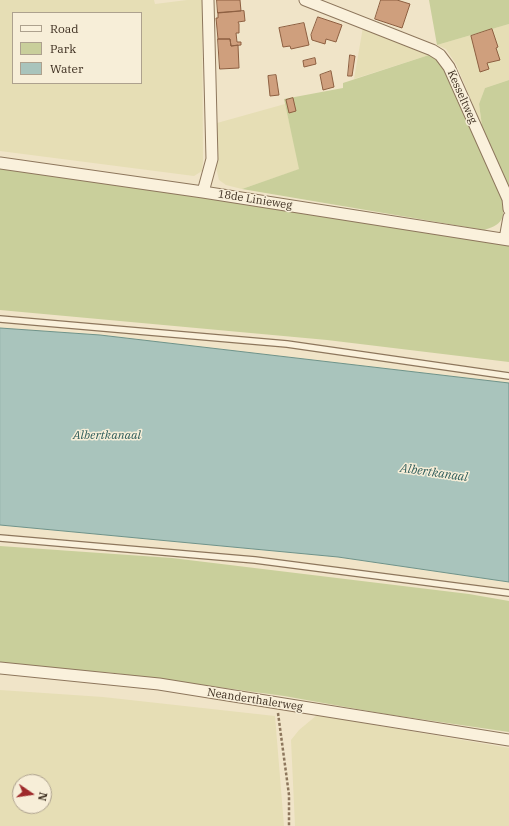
<!DOCTYPE html>
<html>
<head>
<meta charset="utf-8">
<style>
  body { margin:0 }
  #map { position:relative; width:509px; height:826px; overflow:hidden; background:#f0e4c8; font-family:"IBM Plex Serif",serif }
  canvas { display:block }
  .legend { position:absolute; left:12px; top:12px; width:130px; height:72px; box-sizing:border-box; background:#f7eed8; border:1px solid #ada18e; margin:0; padding:5px 7px; list-style:none; font-size:12px; color:#3d2e20 }
  .legend li { display:flex; align-items:center; gap:8px; height:20px }
  .legend b { width:20px; border:1px solid #ada18e }
  .north { position:absolute; left:12px; top:774px; width:40px; height:40px; box-sizing:border-box; background:#f7eed8; border:1px solid #ada18e; border-radius:50%; rotate:103deg; font-size:11px; font-weight:700; line-height:16px; text-align:center; color:#3d2e20 }
  .north::after { content:''; display:block; margin:auto; width:14px; height:18px; background:#9e2a2b; clip-path:polygon(50% 0,100% 100%,50% 72%,0 100%) }
</style>
</head>
<body>
<div id="map">
<canvas width="509" height="826"></canvas>
<ul class="legend">
<li><b style="height:5px;background:#faf1dc"></b>Road</li>
<li><b style="height:11px;background:#c9cf9b"></b>Park</li>
<li><b style="height:11px;background:#a9c4bc"></b>Water</li>
</ul>
<div class="north">N</div>
</div>
<script>
const c = document.querySelector('canvas').getContext('2d');
c.lineJoin = 'round';
function fill(path, color) { c.fillStyle = color; c.fill(path, 'evenodd'); }
function trace(path, color, width, dash) { c.strokeStyle = color; c.lineWidth = width; c.lineCap = dash ? 'butt' : 'round'; c.setLineDash(dash || []); c.stroke(path); }
function drawText(font, color, halo, rows, align = 'center') {
  c.font = font + ' "IBM Plex Serif",serif'; c.lineWidth = 3; c.setLineDash([]); c.textBaseline = 'middle'; c.strokeStyle = halo; c.fillStyle = color; for (const [text, x, y, turn = 0] of rows) {
    c.save(); c.translate(x, y); c.rotate((+turn || 0) * Math.PI / 180); c.textAlign = isNaN(turn) ? turn : align; if (halo) c.strokeText(text, 0, 0); c.fillText(text, 0, 0); c.restore();
  }
}
fill(new Path2D(`
  M0 0H154L155 4 187 0H202L203 161 202 171 194 176 0 151ZM13 13H141V83H13Z
  M509 24V80L485 88 479 104 482 126 456 64 446 49 437 45Z
  M363 27 432 54 354 79Z
  M285 104 300 169 242 189 226 185 219 180 215 163 217 123Z
  M0 690 103 697 275 716 284 826H0ZM20 782H44V806H20Z
  M317 715 509 748V826H295L291 740 299 730Z`), '#e6deb5');
fill(new Path2D(`
  M429 0H509V24L437 45Z
  M432 54 444 68 501 195C505 215 506 224 484 230L242 189 299 169 284 99 343 88V83Z
  M509 80V187L482 126 479 104 485 88Z
  M0 165 509 244V362L327 340 0 310Z
  M0 546 172 558 469 594 509 601V732L385 714 284 696 114 673 0 664Z`), '#c9cf9b');
const water = new Path2D(`
  M0 328 100 335 509 383V582L338 557 0 525Z`);
fill(water, '#a9c4bc');
trace(water, '#6f938a', 1);
const building = new Path2D(`
  M217 0H240L241 11 218 13Z
  M381 0H397L410 4 402 28 375 19Z
  M244 11 245 21 238 22 239 24V33H236L237 42H241V45L231 46 230 39H218L216 18H218V13Z
  M318 17 342 25 336 42 326 39 325 44 312 40 311 35Z
  M304 23 309 45 291 49 290 46 283 47 279 28Z
  M492 29 498 47 496 48 500 60 487 63 489 69 480 72 471 36Z
  M218 39H230L231 46 238 45 239 68 220 69Z
  M350 55 355 56 352 76H348Z
  M315 58 316 64 304 67 303 61Z
  M331 71 334 87 323 90 320 75Z
  M276 75 279 95 270 96 268 76Z
  M293 98 296 111 289 113 286 100Z`);
fill(building, '#cf9f7d');
trace(building, '#8d5f41', 1);
const service = new Path2D(`
  M0 319 287 344 509 376
  M0 538 255 560 509 593`);
const minor = new Path2D(`
  M305 0 432 50 440 55 449 67 508 199 509 209
  M0 163 203 192 509 240
  M203 192 212 159 208 0
  M505 239 509 217
  M0 668 159 684 509 740`);
trace(service, '#8d765c', 8);
trace(minor, '#8d765c', 13);
trace(new Path2D(`
  M278 713 289 795V826`), '#8d765c', 2.5, [3, 2]);
trace(service, '#faf1dc', 5.5);
trace(minor, '#faf1dc', 11);
drawText('11px', '#3d2e20', '#f7eed8', [
  ["Kesseltweg",462,97,66],
  ["18de Linieweg",255,200,9],
  ["Neanderthalerweg",255,700,9]
]);
drawText('italic 12px', '#2f5d5a', '#f7eed8', [
  ["Albertkanaal",107,436],
  ["Albertkanaal",434,473,8]
]);
</script>
</body>
</html>
